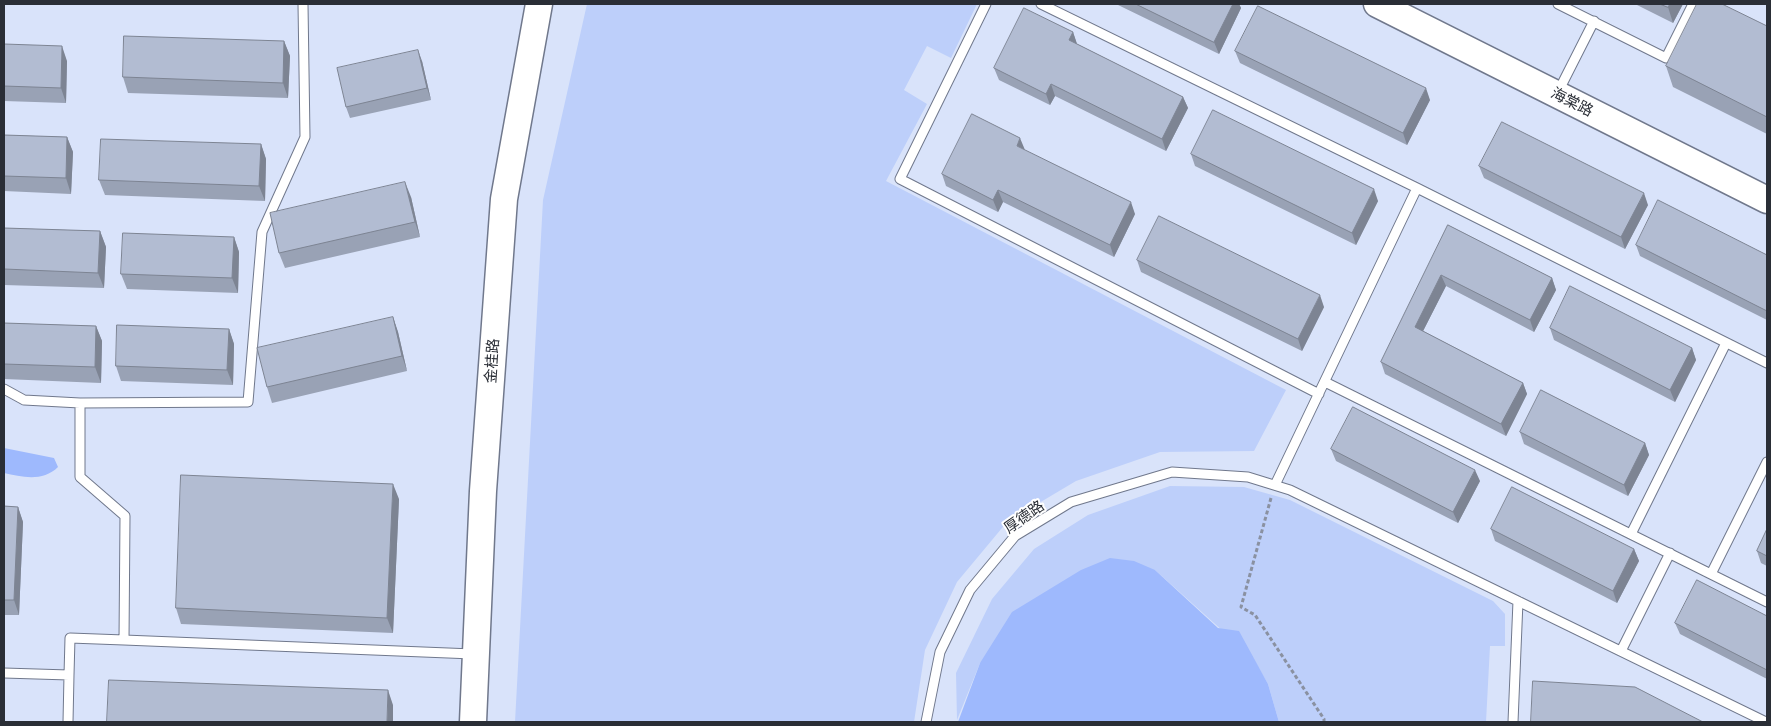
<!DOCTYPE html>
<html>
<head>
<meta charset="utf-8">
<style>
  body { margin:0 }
  #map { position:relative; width:1771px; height:726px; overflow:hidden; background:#d9e3fa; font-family:Commissioner,sans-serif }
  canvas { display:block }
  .frame { position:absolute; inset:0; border:5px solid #2a2e36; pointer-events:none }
</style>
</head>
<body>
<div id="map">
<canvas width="1771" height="726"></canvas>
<div class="frame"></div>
</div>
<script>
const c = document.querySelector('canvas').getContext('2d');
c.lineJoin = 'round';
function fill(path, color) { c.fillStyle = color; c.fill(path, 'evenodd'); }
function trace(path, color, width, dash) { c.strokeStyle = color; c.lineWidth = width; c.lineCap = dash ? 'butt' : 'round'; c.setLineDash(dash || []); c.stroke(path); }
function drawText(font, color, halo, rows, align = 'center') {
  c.font = font + ' Commissioner,"Noto Sans SC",sans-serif'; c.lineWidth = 4; c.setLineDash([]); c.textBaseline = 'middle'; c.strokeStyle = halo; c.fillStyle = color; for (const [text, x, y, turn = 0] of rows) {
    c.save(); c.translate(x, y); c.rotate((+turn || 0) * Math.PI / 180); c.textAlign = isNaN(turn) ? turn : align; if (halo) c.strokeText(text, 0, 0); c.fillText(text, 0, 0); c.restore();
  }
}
fill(new Path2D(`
  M587 4H977L951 58 927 46 904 90 927 104 886 181 1286 390 1254 451 1160 452 1076 481 1007 522 957 582 925 650 914 722H515L543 200Z
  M1170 486 1244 487 1290 500 1493 601 1505 614V646H1490L1486 722H1279L1268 684 1253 658 1155 570 980 663 957 720 956 673 992 599 1034 549 1088 515Z`), '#bdcffa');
fill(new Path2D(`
  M4 448 54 458 58 467C43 482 22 477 4 473Z
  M1110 558 1134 561 1155 570 1218 628 1239 631 1268 684 1279 722H958L980 663 1012 612 1081 570Z`), '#9eb9fd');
const lane = new Path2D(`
  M986 4 900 179 1319 394
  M1041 4 1417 188 1767 363
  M1558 4 1666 58 1693 4
  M1558 92 1594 21
  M1325 382 1767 602
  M4 389 24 400 80 403V477L125 516 124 640 473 654
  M80 403 248 402 262 232 305 137 303 4
  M1275 485 1417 188
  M1631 534 1726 343
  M1711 574 1767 462
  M1621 651 1670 553
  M4 673 69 675 68 722
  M69 675 70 638 124 640
  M926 722 940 652 970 590 1015 536 1071 502 1172 472 1248 477 1290 490 1766 722
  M1513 722 1518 601`);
const secondary = new Path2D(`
  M1377 4 1767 200
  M473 722 483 491 504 199 539 4`);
trace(lane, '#70788c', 11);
trace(secondary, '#70788c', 29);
trace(new Path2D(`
  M1271 498 1241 607 1255 615 1324 719V722`), '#8a91a1', 3, [4, 2.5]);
trace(lane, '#fff', 9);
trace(secondary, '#fff', 26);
fill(new Path2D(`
  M1116 4H1239L1241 8 1219 54Z
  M1635 4H1683L1673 23Z
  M1767 26V134L1673 87 1666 66Z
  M1073 32 1077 44 1183 97 1188 108 1166 151 1055 96 1050 105 999 80 994 68Z
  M284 41 290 56 288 98 128 93 123 77Z
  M4 44 67 61 66 103 4 101Z
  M1235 51 1430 100 1407 145 1240 63Z
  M422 61 431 100 350 118 346 107Z
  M4 135 67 137 73 152 71 194 4 191Z
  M261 144 266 159 265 201 105 195 99 180Z
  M1024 150 1135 214 1114 257 1003 202 998 212 946 186 942 174Z
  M1191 154 1378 201 1356 245 1195 166Z
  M1479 166 1648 205 1625 249 1484 178Z
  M411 197 420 237 285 268 279 253Z
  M1448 225 1552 278 1556 290 1534 332 1446 286 1423 331 1523 383 1527 394 1506 436 1385 374 1381 362Z
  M4 228 100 231 106 247 104 288 4 285Z
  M234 237 239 252 238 293 127 289 121 274Z
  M1636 245 1767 255V320L1640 256Z
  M1137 260 1324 307 1302 351 1141 272Z
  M393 317 398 332 407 371 272 403 267 387Z
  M4 323 96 326 102 341 101 383 4 379Z
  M1550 328 1692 348 1696 360 1675 402 1554 340Z
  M229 329 234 344 233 385 121 381 116 366Z
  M1520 432 1645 443 1649 455 1628 496 1524 444Z
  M1331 449 1480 481 1458 523 1336 461Z
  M399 499 393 633 181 624 176 608Z
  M4 506 18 507 23 522 19 615H4Z
  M1491 529 1634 549 1639 561 1617 603 1495 541Z
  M1767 529V566L1761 563 1757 551Z
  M1767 616V679L1680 634 1675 623Z`), '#99a2b5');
fill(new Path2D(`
  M1233 4H1239L1241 8 1219 54 1214 42Z
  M1670 4H1683L1673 23 1668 7Z
  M1073 32 1077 44 1069 40Z
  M284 41 290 56 288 98 283 83Z
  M62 46 67 61 66 103 61 88Z
  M418 50 422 61 431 100 427 88Z
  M1051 84 1055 96 1050 105 1046 94Z
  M1426 88 1430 100 1407 145 1403 133Z
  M1183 97 1188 108 1166 151 1162 139Z
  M67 137 73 152 71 194 66 178Z
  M1020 138 1025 150 1017 146Z
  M261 144 266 159 265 201 259 186Z
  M405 182 411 197 420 237 415 222Z
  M1374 189 1378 201 1356 245 1352 233Z
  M998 190 1003 202 998 212 993 200Z
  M1644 193 1648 205 1625 249 1621 237Z
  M1131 202 1135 214 1114 257 1110 245Z
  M100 231 106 247 104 288 98 273Z
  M234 237 239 252 238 293 232 278Z
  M1441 275 1446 286 1419 339 1415 327Z
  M1552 278 1556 290 1534 332 1530 320Z
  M1320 295 1324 307 1302 351 1298 339Z
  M393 317 398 332 407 371 402 356Z
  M96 326 102 341 101 383 95 367Z
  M229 329 234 344 233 385 227 370Z
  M1692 348 1696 360 1675 402 1670 390Z
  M1523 383 1527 394 1506 436 1501 424Z
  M1645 443 1649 455 1628 496 1624 485Z
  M1475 470 1480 481 1458 523 1453 512Z
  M393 484 399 499 393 633 387 618Z
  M18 507 23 522 19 615 14 600Z
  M1634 549 1639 561 1617 603 1613 591Z
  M388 690 393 705V722H387Z`), '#7d8493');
const building = new Path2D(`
  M1136 4H1233L1214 42Z
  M1660 4H1670L1668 7Z
  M1697 4H1722L1767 26V117L1666 66Z
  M1258 6 1426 88 1403 133 1235 51Z
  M1024 8 1073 32 1069 40 1183 97 1162 139 1051 84 1046 94 994 68Z
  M124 36 284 41 283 83 123 77Z
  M4 44 62 46 61 88 4 86Z
  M418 50 427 88 346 107 337 68Z
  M1213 110 1374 189 1352 233 1191 154Z
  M972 114 1020 138 1017 146 1131 202 1110 245 998 190 993 200 942 174Z
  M1502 122 1644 193 1621 237 1479 166Z
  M4 135 67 137 66 178 4 176Z
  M101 139 261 144 259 186 99 180Z
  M405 182 415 222 279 253 270 213Z
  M1658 200 1767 255V311L1636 245Z
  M1159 216 1320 295 1298 339 1137 260Z
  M1448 225 1552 278 1530 320 1441 275 1415 327 1523 383 1501 424 1381 362Z
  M4 228 100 231 98 273 4 269Z
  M123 233 234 237 232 278 121 274Z
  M1570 286 1692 348 1670 390 1550 328Z
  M393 317 402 356 267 387 257 348Z
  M4 323 96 326 95 367 4 364Z
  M117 325 229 329 227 370 116 366Z
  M1541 390 1645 443 1624 485 1520 432Z
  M1353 407 1475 470 1453 512 1331 449Z
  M181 475 393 484 387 618 176 608Z
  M1512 487 1634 549 1613 591 1491 529Z
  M4 506 18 507 14 600H4Z
  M1767 529V556L1757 551Z
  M1697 580 1767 616V670L1675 623Z
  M109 680 388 690 387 722H107Z
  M1533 681 1635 687 1703 722H1531Z`);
fill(building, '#b2bcd2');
trace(building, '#7d8493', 1);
drawText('15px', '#2a2e36', '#fff', [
  ["海棠路",1572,102,27],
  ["金桂路",492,361,-86],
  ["厚德路",1024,517,-35]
]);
</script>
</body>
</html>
